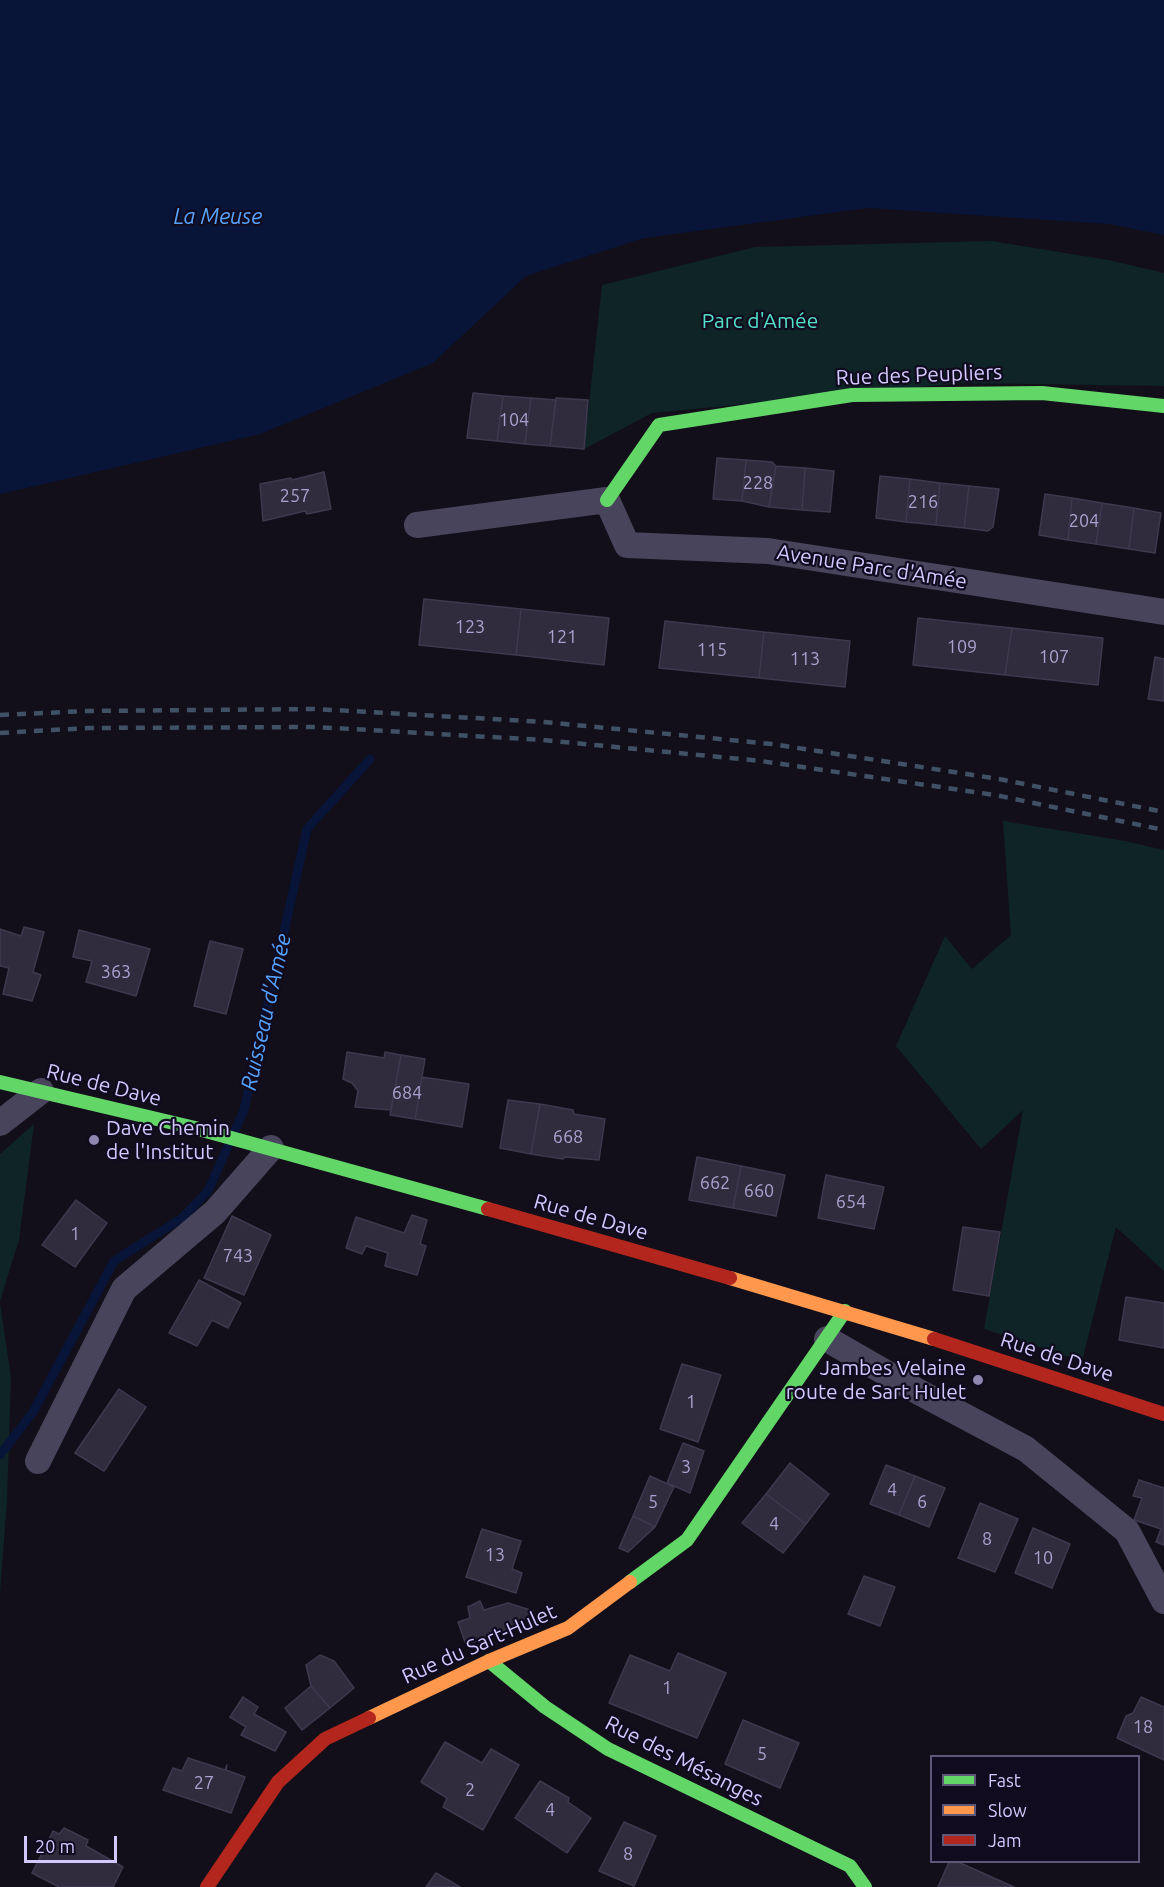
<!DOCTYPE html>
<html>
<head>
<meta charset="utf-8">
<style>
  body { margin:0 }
  #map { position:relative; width:1164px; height:1887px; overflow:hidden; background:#120f1a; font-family:Ubuntu,sans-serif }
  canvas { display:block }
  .legend { position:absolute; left:930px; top:1755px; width:210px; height:108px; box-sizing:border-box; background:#100b1e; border:2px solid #5e5778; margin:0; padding:8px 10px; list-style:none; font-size:18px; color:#d3c8ff }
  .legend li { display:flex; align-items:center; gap:12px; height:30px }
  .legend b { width:30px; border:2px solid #5e5778 }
  .scale { position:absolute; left:24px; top:1836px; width:93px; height:27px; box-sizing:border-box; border:3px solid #d3c8ff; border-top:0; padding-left:8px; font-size:18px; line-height:21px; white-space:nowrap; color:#d3c8ff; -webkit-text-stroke:4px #100b1e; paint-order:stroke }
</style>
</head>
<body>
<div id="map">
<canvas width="1164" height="1887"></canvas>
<ul class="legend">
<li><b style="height:8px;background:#63d668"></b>Fast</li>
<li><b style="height:8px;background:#ff974d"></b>Slow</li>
<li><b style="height:8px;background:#b3261e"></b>Jam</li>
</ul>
<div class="scale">20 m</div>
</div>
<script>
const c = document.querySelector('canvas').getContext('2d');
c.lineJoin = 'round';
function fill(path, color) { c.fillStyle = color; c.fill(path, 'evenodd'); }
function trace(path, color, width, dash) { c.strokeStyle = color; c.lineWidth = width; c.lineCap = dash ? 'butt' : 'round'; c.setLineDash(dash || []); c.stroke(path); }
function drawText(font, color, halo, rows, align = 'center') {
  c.font = font + ' Ubuntu,sans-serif'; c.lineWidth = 4.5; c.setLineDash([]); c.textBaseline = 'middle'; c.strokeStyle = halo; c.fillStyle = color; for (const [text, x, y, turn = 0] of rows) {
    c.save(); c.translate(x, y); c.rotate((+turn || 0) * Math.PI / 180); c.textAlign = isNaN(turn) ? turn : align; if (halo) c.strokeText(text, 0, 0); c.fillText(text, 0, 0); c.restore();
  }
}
fill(new Path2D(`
  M992 241 1108 260 1164 273V386L962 383 652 413 584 449 602 285 755 247Z
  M1003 821 1125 841 1164 850V1271L1116 1227 1082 1361 984 1329 1023 1110 981 1149 896 1046 945 936 972 969 1011 935Z
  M34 1124 19 1240 0 1301V1154Z
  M0 1303 11 1378 7 1500 0 1593Z`), '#0f2426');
fill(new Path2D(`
  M0 0H1164V235L1109 224 868 208 644 238 526 276 433 363 260 434 0 494Z`), '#081538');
trace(new Path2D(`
  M0 1455 33 1412 114 1261 182 1218 208 1191 244 1110 307 829 370 759`), '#081538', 9);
const building = new Path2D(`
  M473 393 503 396 497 441 467 438Z
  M503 396 531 398 525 444 497 441Z
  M531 398 556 400 550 446 525 444Z
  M556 398 588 400 584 449 550 446Z
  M717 458 746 460 742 501 713 499Z
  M746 460 772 462 776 466 769 507 742 501Z
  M776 466 805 468 802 510 769 507Z
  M805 468 834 471 830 512 802 510Z
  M324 472 331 509 307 514 305 511 263 521 260 484 291 478 292 480Z
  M880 476 910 479 906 522 876 518Z
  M910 479 940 483 936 525 906 522Z
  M940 483 969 486 964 528 936 525Z
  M969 486 999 489 993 527 988 531 964 528Z
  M1045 494 1072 498 1068 540 1039 535Z
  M1072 498 1102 503 1096 544 1068 540Z
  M1102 503 1134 508 1129 549 1096 544Z
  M1134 508 1161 513 1155 553 1129 549Z
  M424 599 521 609 516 655 419 645Z
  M521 609 609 618 604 665 516 655Z
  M918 618 1012 628 1005 675 913 665Z
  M665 621 764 632 759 678 659 668Z
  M1012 628 1103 638 1098 685 1005 675Z
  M764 632 850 641 845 687 759 678Z
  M1155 657 1164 659V701L1148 699Z
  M24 927 44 932 33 972 41 975 32 1001 3 994 9 968 0 966V929L21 936Z
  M79 930 150 949 136 996 86 982 92 961 73 957Z
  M210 941 243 949 226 1014 194 1006Z
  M347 1052 384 1058 385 1052 401 1055 391 1110 355 1107 358 1091 352 1083 343 1079Z
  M401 1055 425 1059 415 1119 390 1115Z
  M422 1077 469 1084 462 1127 415 1119Z
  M508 1100 540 1104 531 1154 500 1148Z
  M540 1104 573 1110 574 1114 605 1119 599 1160 565 1157 563 1159 531 1154Z
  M697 1157 741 1166 733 1208 689 1200Z
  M741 1166 785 1175 776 1216 733 1208Z
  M826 1175 884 1187 874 1229 818 1218Z
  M76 1200 107 1223 75 1267 42 1245Z
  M412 1215 427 1220 420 1244 426 1246 417 1275 385 1266 388 1253 366 1246 362 1254 346 1248 356 1217 404 1233Z
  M232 1216 271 1235 244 1295 204 1278Z
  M963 1227 1000 1232 989 1296 953 1290Z
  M199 1280 241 1303 228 1328 212 1320 197 1346 169 1333Z
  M1126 1297 1164 1303V1348L1119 1340Z
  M682 1364 721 1375 698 1442 660 1429Z
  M119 1389 146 1407 104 1471 75 1453Z
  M683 1443 704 1451 690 1493 667 1483Z
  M790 1463 829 1494 806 1524 766 1494Z
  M886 1465 915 1476 899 1515 870 1504Z
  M650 1476 674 1487 655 1527 633 1516Z
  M915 1476 945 1488 929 1527 899 1515Z
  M1139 1480 1164 1488V1545L1156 1542 1161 1529 1134 1520 1142 1498 1133 1496Z
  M766 1494 806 1524 783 1553 742 1523Z
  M980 1503 1018 1519 995 1572 958 1558Z
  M633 1516 655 1527 628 1552 619 1548Z
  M1033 1528 1070 1544 1052 1588 1015 1573Z
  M482 1529 521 1541 512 1569 522 1573 516 1593 466 1577Z
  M864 1576 895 1587 880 1626 848 1614Z
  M480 1601 484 1610 508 1603 533 1611V1613L510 1628 466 1645 458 1622 470 1618 468 1607Z
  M678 1653 726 1673 697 1738 609 1703 630 1655 670 1671Z
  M320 1655 334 1661 354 1688 330 1708 311 1686 306 1665Z
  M311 1686 330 1708 302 1730 285 1708Z
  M243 1697 258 1707 254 1714 286 1732 275 1751 241 1735 246 1727 230 1717Z
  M1141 1697 1164 1707V1760L1117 1738 1126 1716 1133 1713Z
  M743 1720 799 1743 780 1788 725 1764Z
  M445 1742 482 1763 491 1749 519 1765 483 1830 443 1807 447 1798 421 1782Z
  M188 1758 225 1770 227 1765 226 1770 245 1777 231 1813 163 1790 173 1768 182 1771Z
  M540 1781 569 1798 568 1802 591 1818 567 1853 515 1818Z
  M624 1822 656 1836 634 1886 599 1871Z
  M64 1828 88 1840 86 1846 123 1867 113 1887H59L32 1873 53 1831 59 1834Z
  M949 1862H958L1014 1887H938Z
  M436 1873 460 1887H426Z`);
fill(building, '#302c3d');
trace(building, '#3e394f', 1.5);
trace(new Path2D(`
  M417 525 607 500 627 545 768 551 1164 612
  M0 1123 41 1091
  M827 1339 919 1392 1026 1449 1127 1531 1164 1601
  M38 1461 124 1289 215 1212 271 1148`), '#47445b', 26);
trace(new Path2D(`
  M607 500 659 425 852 395 1042 393 1164 406
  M0 1082 195 1128 488 1209
  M630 1582 687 1540 845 1311
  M489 1661 545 1707 608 1749 850 1866 865 1887`), '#63d668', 14);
trace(new Path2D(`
  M730 1278 934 1339
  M369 1718 489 1661 568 1628 630 1582`), '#ff974d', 14);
trace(new Path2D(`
  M488 1209 730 1278
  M934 1339 1164 1414
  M207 1887 278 1782 325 1739 369 1718`), '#b3261e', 14);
trace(new Path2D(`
  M0 715 86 711 316 709 544 722 772 744 999 779 1164 812
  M0 733 88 728 316 727 543 740 761 761 995 795 1164 830`), '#405165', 4.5, [9, 8]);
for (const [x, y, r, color] of [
  [94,1140,6,"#8f87af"],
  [978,1380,6,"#8f87af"]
]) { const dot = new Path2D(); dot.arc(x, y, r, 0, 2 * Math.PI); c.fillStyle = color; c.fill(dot); trace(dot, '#100b1e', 2); }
drawText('18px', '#aaa1ce', null, [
  ["104",514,420],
  ["228",758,483],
  ["257",295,496],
  ["216",923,502],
  ["204",1084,521],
  ["123",470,627],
  ["121",562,637],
  ["109",962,647],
  ["115",712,650],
  ["107",1054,657],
  ["113",805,659],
  ["363",116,972],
  ["684",407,1093],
  ["668",568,1137],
  ["662",715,1183],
  ["660",759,1191],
  ["654",851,1202],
  ["1",75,1234],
  ["743",238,1256],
  ["1",691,1402],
  ["3",686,1467],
  ["4",892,1490],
  ["5",653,1502],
  ["6",922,1502],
  ["4",774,1524],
  ["8",987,1539],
  ["13",495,1555],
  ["10",1043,1558],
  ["1",667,1688],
  ["18",1143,1727],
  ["5",762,1754],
  ["27",204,1783],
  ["2",470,1790],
  ["4",550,1810],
  ["8",628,1854]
]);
drawText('21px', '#52e1ca', '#100b1e', [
  ["Parc d'Amée",760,321]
]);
drawText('21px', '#d3c8ff', '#100b1e', [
  ["Rue des Peupliers",919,375,-2],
  ["Avenue Parc d'Amée",872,567,9],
  ["Rue de Dave",104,1085,14],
  ["Rue de Dave",591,1217,16],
  ["Rue de Dave",1057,1357,18],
  ["Rue du Sart-Hulet",479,1644,-24],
  ["Rue des Mésanges",684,1761,27]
]);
drawText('21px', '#d3c8ff', '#100b1e', [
  ["Dave Chemin",106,1128],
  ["de l'Institut",106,1152],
  ["Jambes Velaine",966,1368,"right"],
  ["route de Sart Hulet",966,1392,"right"]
], 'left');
drawText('italic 22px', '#56a2ff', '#100b1e', [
  ["La Meuse",218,217],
  ["Ruisseau d'Amée",266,1012,-77]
]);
</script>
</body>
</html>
